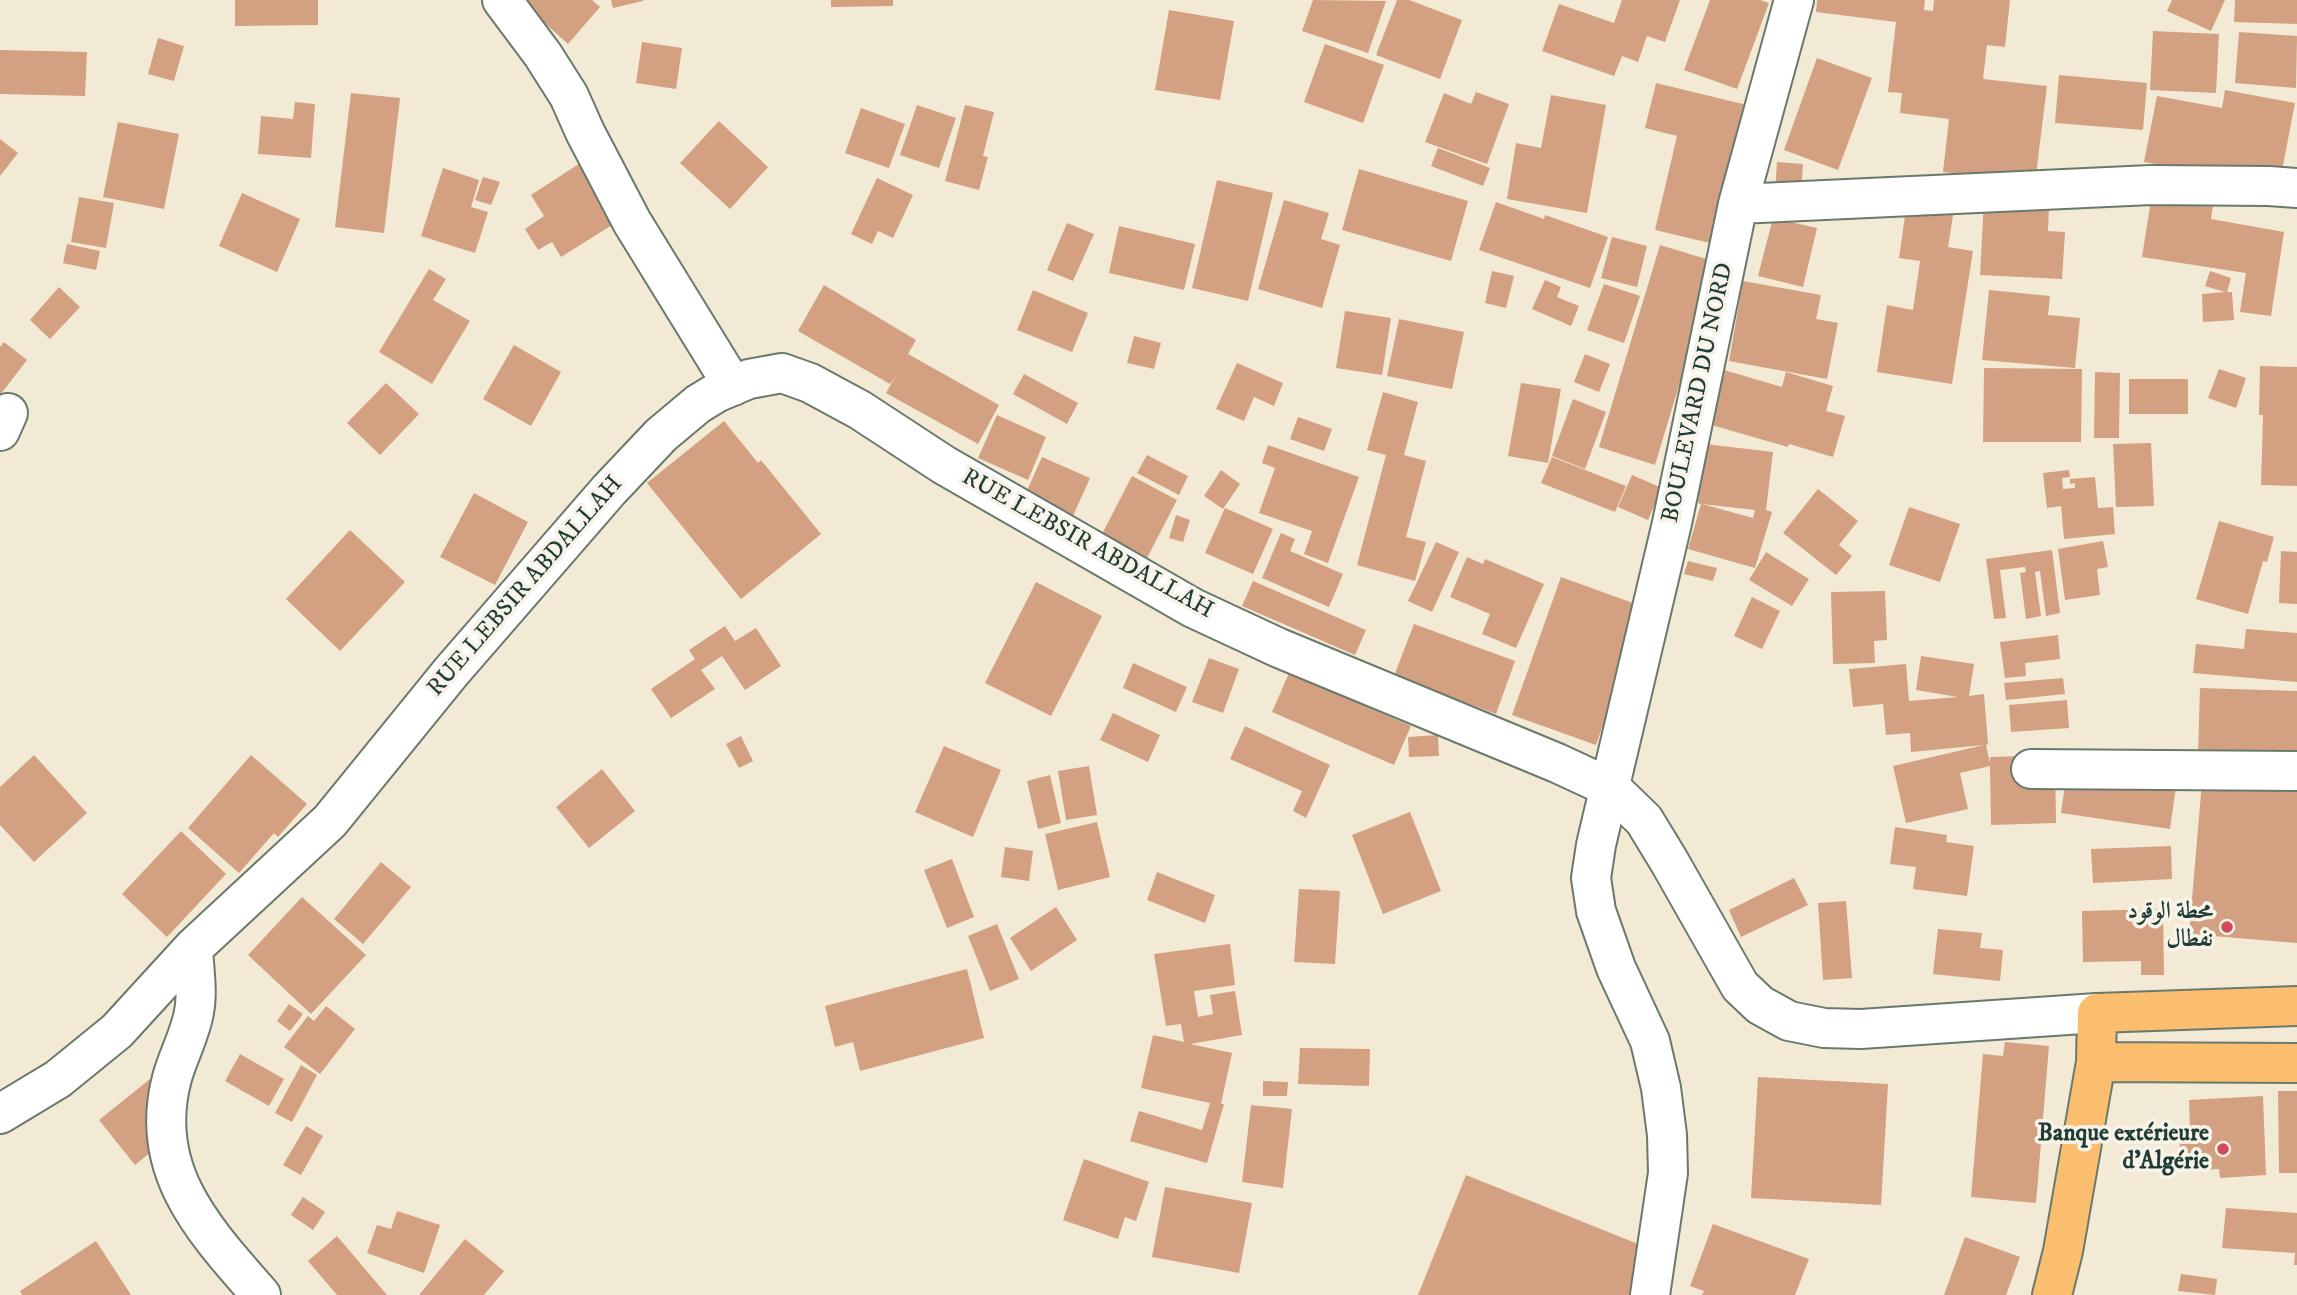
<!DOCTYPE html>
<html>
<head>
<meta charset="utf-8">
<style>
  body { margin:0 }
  canvas { display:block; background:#f2ead4 }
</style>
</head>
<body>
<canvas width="2297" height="1295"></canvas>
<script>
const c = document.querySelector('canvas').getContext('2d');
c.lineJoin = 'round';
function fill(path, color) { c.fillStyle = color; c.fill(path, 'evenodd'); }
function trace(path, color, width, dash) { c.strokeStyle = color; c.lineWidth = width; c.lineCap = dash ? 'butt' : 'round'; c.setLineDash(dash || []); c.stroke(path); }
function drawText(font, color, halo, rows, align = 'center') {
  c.font = font + ' "IM FELL DW Pica",Amiri,serif'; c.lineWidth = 7; c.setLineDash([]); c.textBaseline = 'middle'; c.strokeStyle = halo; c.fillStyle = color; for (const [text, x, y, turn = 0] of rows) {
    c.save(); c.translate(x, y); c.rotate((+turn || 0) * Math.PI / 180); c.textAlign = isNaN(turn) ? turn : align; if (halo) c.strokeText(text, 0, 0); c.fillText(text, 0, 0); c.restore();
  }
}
fill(new Path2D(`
  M235 0H318V25L235 26Z
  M519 0H592L600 7 568 44Z
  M611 0H643V1L613 8Z
  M831 0H893V6L831 7Z
  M1313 0 1386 1 1368 53 1302 31Z
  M1397 0H1409L1462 20 1440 79 1376 55Z
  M1622 0H1680L1665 42 1647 36 1638 62 1622 56 1614 76 1542 51 1559 4 1614 23Z
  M1710 0H1760L1769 3 1737 89 1684 70Z
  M1817 0H1925L1924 10 1933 11 1934 0H2010L2005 47 1987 45 1983 79 2047 86 2035 183 1943 172 1949 119 1900 113 1902 93 1888 92 1896 22 1816 12Z
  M2172 0H2225L2211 31 2167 11Z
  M2235 0H2297V24L2234 22Z
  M1169 10 1234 21 1220 100 1155 90Z
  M2153 31 2219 34 2216 93 2150 90Z
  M2239 32 2297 36 2296 88 2235 83Z
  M158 38 184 46 174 81 148 74Z
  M642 42 682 48 676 89 636 83Z
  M1325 44 1384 65 1363 123 1304 102Z
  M0 50 87 52 85 96 0 94Z
  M1817 58 1872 78 1838 170 1784 150Z
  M2059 75 2147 83 2143 130 2055 123Z
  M1656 83 1747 105 1714 244 1655 230 1677 136 1645 128Z
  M2225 90 2295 103 2280 181 2232 177 2144 162 2157 96 2222 108Z
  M1476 92 1509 104 1487 164 1425 142 1444 93 1471 104Z
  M351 93 400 98 384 233 335 227Z
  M1551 95 1606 105 1587 213 1507 199 1516 143 1541 148Z
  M295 102 315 104 311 158 258 154 261 116 293 119Z
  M917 105 956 118 939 168 900 155Z
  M965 105 994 112 983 156 988 157 979 190 945 181Z
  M861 108 905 124 889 168 845 153Z
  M719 121 768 167 730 209 680 163Z
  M118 122 179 134 164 209 103 197Z
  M0 139 18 153 0 176Z
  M1438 148 1490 168 1483 186 1431 166Z
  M588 158 625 217 561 257 552 242 538 250 525 229 544 216 531 195Z
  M1777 162 1803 164 1801 194 1775 192Z
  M443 168 479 180 471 207 488 212 475 253 421 236Z
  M1359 169 1468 201 1451 261 1342 230Z
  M2155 175 2216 184 2211 219 2284 232 2271 316 2240 312 2246 273 2142 257Z
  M483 177 500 182 491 205 475 200Z
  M877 178 913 195 893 238 878 231 872 244 851 234Z
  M1217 180 1273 193 1248 301 1192 288Z
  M242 193 300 219 277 272 219 246Z
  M79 197 114 203 106 248 71 242Z
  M1284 200 1329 213 1321 239 1340 245 1322 308 1258 289Z
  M1984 201 2049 204 2048 231 2065 232 2062 279 1980 275Z
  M1496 202 1544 219 1545 215 1608 237 1590 288 1479 250Z
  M1907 202 1954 209 1948 247 1973 251 1952 384 1877 372 1887 305 1913 310 1920 261 1899 258Z
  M1773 218 1817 228 1803 287 1758 276Z
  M1067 223 1094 234 1073 281 1047 270Z
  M1119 226 1195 244 1184 290 1109 273Z
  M1612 237 1647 246 1637 287 1601 278Z
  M67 244 100 251 96 270 63 263Z
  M1660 245 1716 262 1655 465 1599 447Z
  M429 269 446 279 433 300 470 321 432 384 379 352Z
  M1492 271 1514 276 1506 308 1485 303Z
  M2210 271 2231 278 2227 292H2232L2234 320 2203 322 2202 294 2225 292 2205 286Z
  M1545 280 1561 287 1557 297 1579 306 1571 326 1532 309Z
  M1743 281 1821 295 1816 319 1838 323 1827 379 1729 361Z
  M1604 284 1640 296 1624 343 1587 330Z
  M824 285 916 340 908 354 999 405 978 444 886 393 896 375 890 384 798 331Z
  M59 287 80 307 50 339 30 320Z
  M1033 290 1088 313 1072 352 1017 330Z
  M1989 290 2050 296 2048 315 2080 318 2075 368 1982 360Z
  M1345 311 1391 318 1382 375 1336 368Z
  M1399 319 1464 332 1452 389 1387 376Z
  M1134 336 1161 343 1154 369 1127 363Z
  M4 342 27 360 0 395V347Z
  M514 345 561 372 531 426 483 399Z
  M1585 354 1610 364 1599 392 1574 382Z
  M1237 363 1283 383 1274 406 1254 397 1244 421 1216 409Z
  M2260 366 2297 367V486L2261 485 2263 415H2259Z
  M1984 368 2082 369 2081 442H1983Z
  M2219 369 2246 378 2236 408 2208 398Z
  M1724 370 1782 387 1786 372 1833 386 1826 411 1845 416 1833 457 1789 444 1788 447 1708 424Z
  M2095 372 2120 373 2119 438H2094Z
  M1024 374 1078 403 1067 424 1013 394Z
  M2129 379H2188V414H2129Z
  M386 383 419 414 380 455 347 423Z
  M1521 383 1561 389 1548 463 1508 456Z
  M1383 392 1418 402 1404 455 1426 461 1406 537 1426 542 1415 581 1357 565 1386 455 1367 450Z
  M1573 399 1606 412 1585 469 1552 456Z
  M997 415 1046 437 1028 480 978 458Z
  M1298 417 1332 429 1324 451 1290 439Z
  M724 421 758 463 761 460 821 534 741 599 647 483Z
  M2151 443 2154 506 2116 507 2113 444Z
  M1705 444 1773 452 1766 510 1772 512 1755 568 1688 549 1701 504 1698 503ZM1702 504 1755 510 1753 518Z
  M1268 445 1359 477 1328 563 1304 554 1312 531 1259 513 1275 468 1262 463Z
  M1147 455 1188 476 1179 495 1137 473Z
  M1042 457 1090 478 1073 516 1025 495Z
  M1552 457 1626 486 1615 512 1541 483Z
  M1221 470 1240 484 1223 509 1204 496Z
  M2069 470 2070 477 2062 478 2063 489 2075 488V483L2070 484V479L2095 477 2098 508 2113 507 2115 534 2064 539 2061 506 2047 508 2043 473Z
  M1632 475 1662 488 1648 520 1618 507Z
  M1132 476 1177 500 1147 558 1102 534Z
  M1818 489 1858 521 1839 545 1852 556 1836 575 1783 533Z
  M474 493 528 522 495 585 440 557Z
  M1909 507 1960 524 1940 582 1889 565Z
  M1225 508 1273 529 1253 574 1205 553Z
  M1176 515 1190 520 1183 542 1169 538Z
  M2219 521 2274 537 2267 562 2263 561 2248 614 2196 599Z
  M350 530 405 582 340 651 286 599Z
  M1281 533 1295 539 1290 551 1343 574 1329 607 1262 578Z
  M2103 541 2108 567 2097 569 2100 595 2065 600 2058 549Z
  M1436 542 1459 552 1432 612 1408 601Z
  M2052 550 2060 613 2046 616 2040 571 2035 572 2041 616 2026 619 2020 573 2026 572 2025 567 2000 570 2006 618 1994 619 1986 559Z
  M2281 551 2297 552V604L2279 603Z
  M1766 552 1809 579 1792 606 1749 580Z
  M1467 557 1483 564 1485 559 1544 584 1516 648 1482 634 1490 614 1450 597Z
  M1688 561 1717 568 1713 581 1684 574Z
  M1561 577 1644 607 1596 745 1512 715Z
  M1253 581 1366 630 1355 655 1242 606Z
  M1036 582 1102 616 1051 716 985 683Z
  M1885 591 1887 640 1874 641 1875 663 1833 664 1831 592Z
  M1752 597 1780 611 1762 649 1734 636Z
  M1414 624 1515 661 1496 714 1394 676Z
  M725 626 735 641 756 628 781 666 745 690 722 656 701 670 715 689 671 718 651 689 695 659 689 650Z
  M2246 629 2297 633V682L2193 673 2196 644 2244 649Z
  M2058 635 2060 659 2025 663 2026 676 2005 678 2000 642Z
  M1921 656 1974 664 1969 696 1984 694 1988 744 1986 745 1990 763V757L2055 755 2056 823 1991 825 1990 766 1960 773 1968 809 1906 823 1893 766 1984 745 1911 752 1910 733 1886 735 1883 704 1853 707 1849 669 1906 664 1909 701 1958 697 1916 690Z
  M1209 658 1239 669 1223 713 1192 702Z
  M1133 663 1187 687 1176 712 1123 688Z
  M1289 673 1411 726 1394 765 1272 712Z
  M2063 678 2065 694 2006 700 2004 683Z
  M2200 688 2297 691V756L2198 754Z
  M2067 700 2069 728 2011 732 2009 705Z
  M1113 713 1160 735 1148 762 1100 740Z
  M1245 726 1330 765 1306 818 1293 811 1302 791 1230 759Z
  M1438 735 1439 756 1409 757 1408 737Z
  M741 736 753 761 739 768 726 744Z
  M944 746 1001 770 973 837 915 812Z
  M34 755 87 813 34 862 0 825V787Z
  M251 755 307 804 278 837 274 833 239 873 188 828Z
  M2069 757 2178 773 2170 829 2061 813Z
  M1089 766 1097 815 1066 820 1058 771Z
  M602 769 635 811 589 848 556 807Z
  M1050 775 1061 823 1038 829 1027 781Z
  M2202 782 2297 790V943L2189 934Z
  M1410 812 1441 891 1383 914 1352 835Z
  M1097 822 1110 877 1058 890 1045 834Z
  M1895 827 1947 835 1946 842 1974 846 1967 896 1913 889 1916 867 1890 864Z
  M181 831 226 874 167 937 122 894Z
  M2171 846 2172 879 2093 883 2091 849Z
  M1005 847 1033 851 1029 881 1001 877Z
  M952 859 974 917 947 928 924 870Z
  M381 862 411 887 363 944 334 919Z
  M1157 872 1215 895 1205 923 1147 900Z
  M1794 878 1808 905 1741 937 1729 910Z
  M1299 889 1340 891 1335 964 1294 962Z
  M302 897 366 955 311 1014 248 955Z
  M1846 901 1852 978 1823 980 1818 903Z
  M1056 907 1077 940 1031 971 1010 938Z
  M2163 909 2164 975H2141V961L2083 962 2082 911Z
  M997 924 1019 979 990 991 968 936Z
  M1938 929 1982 933 1980 948 2003 950 2000 981 1933 974Z
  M1230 944 1235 985 1194 991 1198 1017 1213 1014 1210 995 1235 991 1242 1035 1190 1044 1232 1053 1221 1104H1224L1207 1163 1130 1141 1139 1111 1202 1130 1210 1103 1141 1088 1153 1035 1184 1042 1181 1024 1166 1026 1154 954Z
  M967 969 984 1038 860 1071 853 1042 835 1047 825 1006Z
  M289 1004 303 1014 290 1031 277 1021Z
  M326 1006 355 1029 320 1074 284 1047 308 1016 314 1021Z
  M2005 1042 2049 1046 2036 1203 1971 1197 1983 1054 2003 1056Z
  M1300 1048 1370 1049 1369 1086 1298 1084Z
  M240 1054 284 1079 269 1106 225 1081Z
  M301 1065 317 1075 292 1122 275 1113Z
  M1758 1077 1888 1084 1881 1205 1751 1198Z
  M150 1079 186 1124 135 1165 99 1120Z
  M1263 1081 1288 1082 1287 1096H1263Z
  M2278 1091H2297V1173H2279Z
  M2263 1096 2266 1175 2220 1178 2219 1169 2181 1171 2179 1129H2190L2189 1100Z
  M1251 1105 1292 1109 1283 1188 1242 1182Z
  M306 1126 323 1136 301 1175 283 1165Z
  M1084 1159 1149 1182 1136 1221 1125 1217 1118 1239 1063 1220Z
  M1466 1175 1648 1248 1629 1295H1418Z
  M1165 1187 1252 1203 1239 1273 1152 1257Z
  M303 1197 325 1212 313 1230 291 1215Z
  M2226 1208 2297 1213V1265H2294L2295 1253 2222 1248Z
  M397 1211 440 1225 424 1273 367 1253 377 1225 391 1229Z
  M1713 1224 1809 1259 1795 1295H1702L1704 1291 1690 1286Z
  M337 1236 387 1295H337L308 1261Z
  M1965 1237 2020 1257 2006 1295H1944Z
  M465 1239 504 1271 484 1295H419Z
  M96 1241 131 1295H22L20 1291Z
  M2181 1274 2217 1279 2215 1295 2178 1291Z`), '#d3a082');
const minor = new Path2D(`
  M502 0 543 55 569 96 585 132 632 222 733 386
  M1738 204 2151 185 2269 186 2297 188
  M0 431 8 413
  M2031 769 2297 771
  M193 948C194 969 198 992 194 1012 190 1035 178 1056 172 1078 147 1171 205 1231 261 1295
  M0 1114 58 1079 117 1031 193 948 330 821 451 672 609 490 661 435 698 404 716 393 749 379 782 373 810 383 860 410 944 465 1193 608 1279 648 1557 763 1611 788 1644 820 1669 861 1740 986 1760 1005 1789 1021 1824 1028 1861 1029 2097 1013
  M1650 1295 1668 1173 1667 1135 1661 1088 1650 1041 1616 968 1596 911 1591 878 1596 845 1672 523 1738 204 1794 0`);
const major = new Path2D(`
  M2096 1062 2297 1063
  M2052 1295 2063 1251 2096 1062 2097 1013 2297 1006`);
trace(minor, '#697a6c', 42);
trace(major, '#697a6c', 42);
trace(minor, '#fff', 38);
trace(major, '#fbbd6e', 38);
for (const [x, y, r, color] of [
  [2227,927,7,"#d1495b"],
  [2223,1149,7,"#d1495b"]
]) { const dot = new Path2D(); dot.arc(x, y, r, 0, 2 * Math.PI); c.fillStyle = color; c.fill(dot); trace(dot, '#f7f3e8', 2.5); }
drawText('24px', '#1f3d34', '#f7f3e8', [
  ["BOULEVARD DU NORD",1699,393,-78],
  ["RUE LEBSIR ABDALLAH",1087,545,29],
  ["RUE LEBSIR ABDALLAH",526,587,-49]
]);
drawText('bold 24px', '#1f3d34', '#f7f3e8', [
  ["محطة الوقود",2213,913],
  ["نفطال",2213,941],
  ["Banque extérieure",2209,1135],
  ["d'Algérie",2209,1163]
], 'right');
</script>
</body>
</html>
